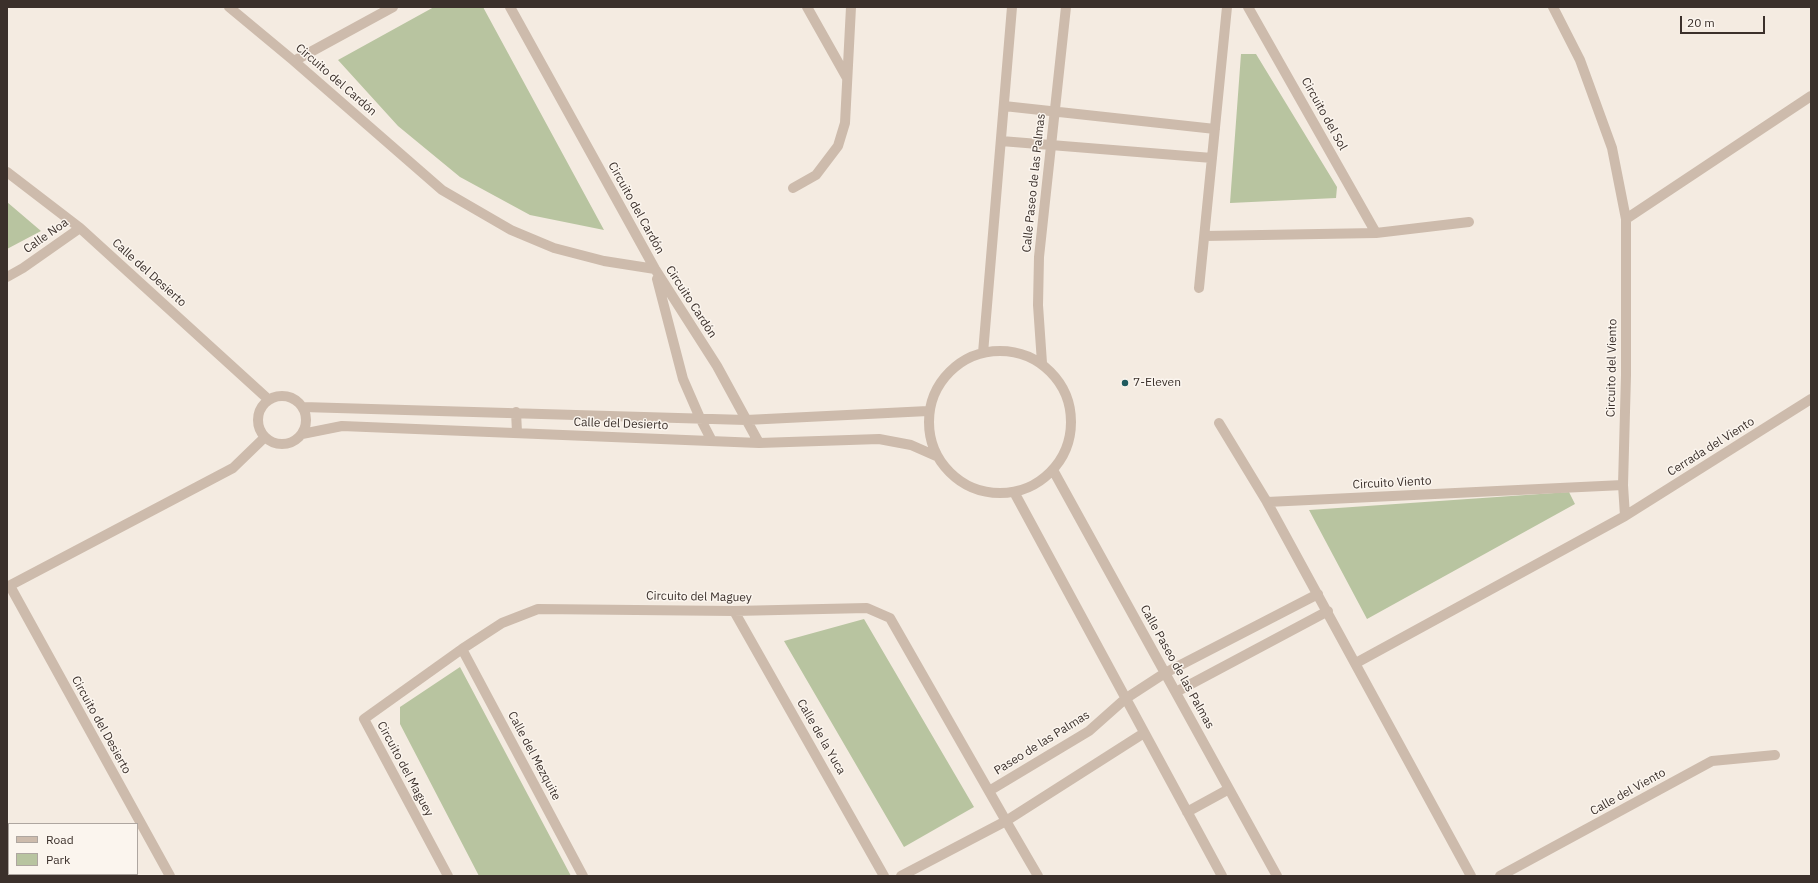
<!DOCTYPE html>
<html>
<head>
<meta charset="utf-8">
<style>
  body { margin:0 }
  #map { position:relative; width:1818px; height:883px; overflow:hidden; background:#f4ebe1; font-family:"IBM Plex Sans",sans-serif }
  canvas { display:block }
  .frame { position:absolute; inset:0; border:8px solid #3b302b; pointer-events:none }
  .legend { position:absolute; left:8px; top:823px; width:130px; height:52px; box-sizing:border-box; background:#fbf5ee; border:1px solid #aea6a0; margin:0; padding:5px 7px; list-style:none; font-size:12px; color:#3b302b }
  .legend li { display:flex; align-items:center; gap:8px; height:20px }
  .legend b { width:20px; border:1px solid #aea6a0 }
  .scale { position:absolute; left:1680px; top:16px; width:85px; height:18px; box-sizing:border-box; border:2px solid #3b302b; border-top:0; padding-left:5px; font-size:12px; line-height:14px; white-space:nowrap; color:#3b302b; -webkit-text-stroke:3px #fbf5ee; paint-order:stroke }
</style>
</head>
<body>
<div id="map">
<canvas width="1818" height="883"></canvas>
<div class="frame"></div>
<ul class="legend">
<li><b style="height:5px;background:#cdbbac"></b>Road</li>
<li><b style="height:11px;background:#b8c4a0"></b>Park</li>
</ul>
<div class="scale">20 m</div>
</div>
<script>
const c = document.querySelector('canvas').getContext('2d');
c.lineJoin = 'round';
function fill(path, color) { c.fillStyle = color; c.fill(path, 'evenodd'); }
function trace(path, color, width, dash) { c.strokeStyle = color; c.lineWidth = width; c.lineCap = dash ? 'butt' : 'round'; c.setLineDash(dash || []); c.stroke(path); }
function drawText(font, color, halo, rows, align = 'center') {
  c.font = font + ' "IBM Plex Sans",sans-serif'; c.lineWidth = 3; c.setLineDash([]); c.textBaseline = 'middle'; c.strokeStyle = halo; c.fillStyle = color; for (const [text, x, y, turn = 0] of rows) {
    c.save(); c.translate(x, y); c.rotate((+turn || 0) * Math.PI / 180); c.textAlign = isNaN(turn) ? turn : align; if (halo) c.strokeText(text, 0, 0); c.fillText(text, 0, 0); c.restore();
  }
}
fill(new Path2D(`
  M434 7H483L604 230 530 215 460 177 398 126 338 60Z
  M1241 54H1256L1337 187 1336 198 1230 203Z
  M7 202 41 231 7 249Z
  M1569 492 1575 504 1367 619 1309 510Z
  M864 619 974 807 904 847 784 641Z
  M460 667 571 876H479L400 724V707Z`), '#b8c4a0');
trace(new Path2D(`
  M229 7 294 61 442 190 511 230 554 248 604 261 655 269
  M510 7 655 269 717 366 759 443
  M807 7 847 78
  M1248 7 1376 233
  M1553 7 1580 60 1612 148 1626 219V375L1623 485 1625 516
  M294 61 393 7
  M1004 106 1215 129
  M1001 141 1212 158
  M7 172 80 228 269 400
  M793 188 816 175 838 146 845 123 851 7
  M1626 219 1811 96
  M1205 236 1376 233 1469 222
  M7 277 23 268 80 228
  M657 279 683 379 700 418 712 441
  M1199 288 1227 7
  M929 422a71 71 0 1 1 142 0a71 71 0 1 1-142 0Z
  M983 353 1012 7
  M1042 363 1038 305 1039 257 1066 7
  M258 420a24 24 0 1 1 48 0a24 24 0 1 1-48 0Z
  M303 407 746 420 928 411
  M516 412 517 432
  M1219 423 1267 502 1471 876
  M302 434 342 426 759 443 879 439 911 445 936 456
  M1053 470 1277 876
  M1014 492 1222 876
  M1267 502 1623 485
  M10 586 170 876
  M7 587 233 468 265 437
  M734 611 884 876
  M462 649 583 876
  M1356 663 1625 516 1811 399
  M1176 692 1328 611
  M989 791 1089 731 1125 699 1165 673 1318 594
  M1187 812 1229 789
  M448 876 364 719 462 649 502 623 538 609 734 611 867 608 890 618 1006 821 901 876
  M1038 876 1006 821 1144 733
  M1500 876 1712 761 1775 755`), '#cdbbac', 10);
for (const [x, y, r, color] of [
  [1125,383,4,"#1f5a5e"]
]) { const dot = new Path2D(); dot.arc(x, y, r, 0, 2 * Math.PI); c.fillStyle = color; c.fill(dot); trace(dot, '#fbf5ee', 1.5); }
drawText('12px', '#3b302b', '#fbf5ee', [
  ["Circuito del Cardón",336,80,41],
  ["Circuito del Sol",1324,114,61],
  ["Calle Paseo de las Palmas",1034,183,-84],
  ["Circuito del Cardón",636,208,61],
  ["Calle Noa",46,236,-35],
  ["Calle del Desierto",149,273,42],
  ["Circuito Cardón",691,302,57],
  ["Circuito del Viento",1612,368,-89],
  ["Calle del Desierto",621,424,2],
  ["Cerrada del Viento",1711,447,-32],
  ["Circuito Viento",1392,483,-3],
  ["Circuito del Maguey",699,597,1],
  ["Calle Paseo de las Palmas",1177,667,61],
  ["Circuito del Desierto",101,725,61],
  ["Calle de la Yuca",821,737,60],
  ["Paseo de las Palmas",1042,743,-32],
  ["Calle del Mezquite",534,756,62],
  ["Circuito del Maguey",405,769,62],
  ["Calle del Viento",1628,792,-29]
]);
drawText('12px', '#3b302b', '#fbf5ee', [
  ["7-Eleven",1133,383]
], 'left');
</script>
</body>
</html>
